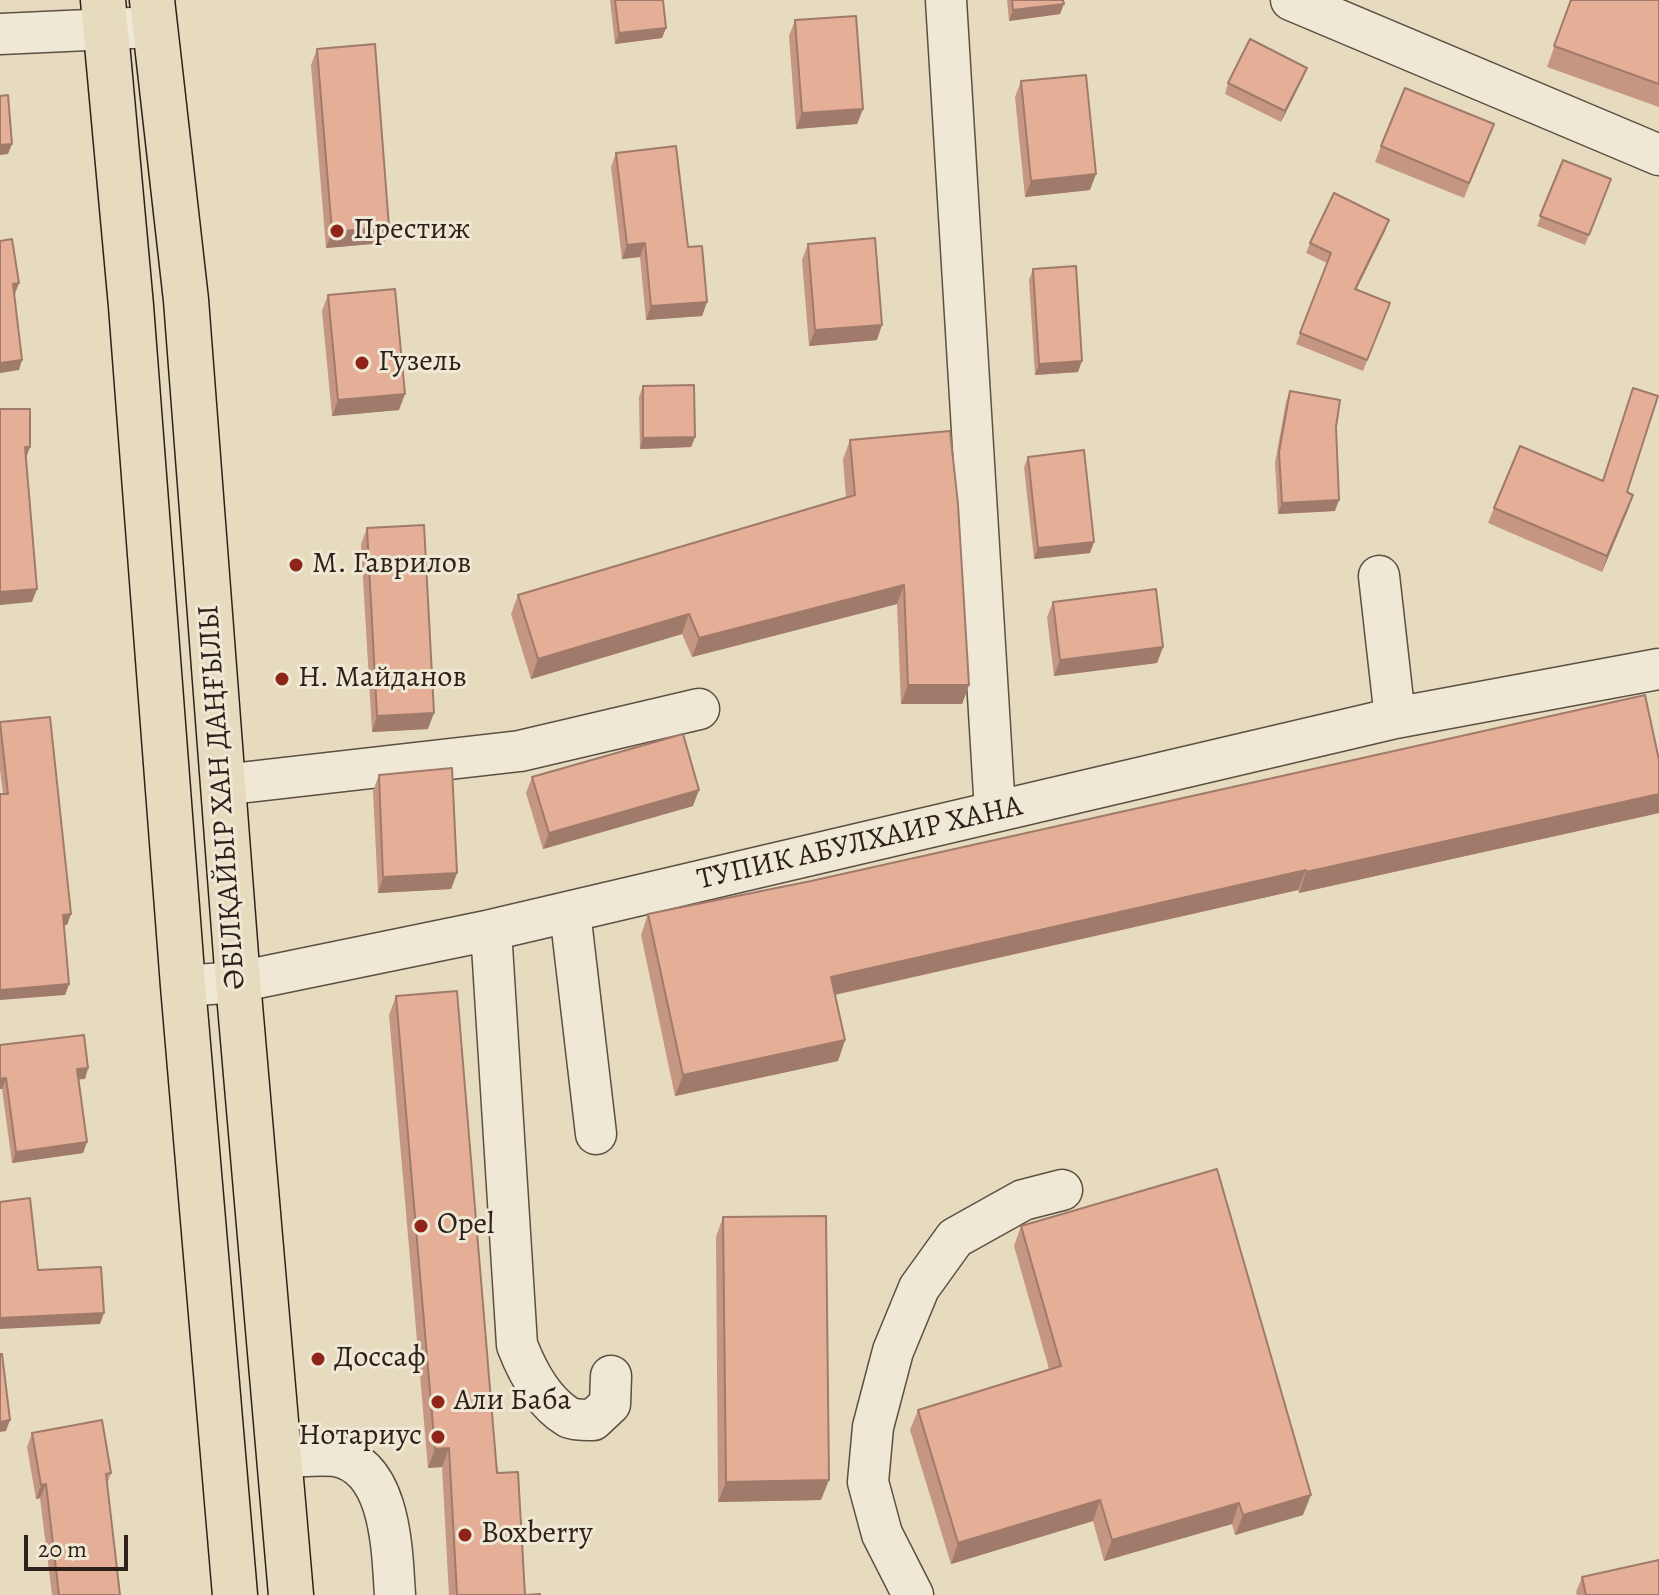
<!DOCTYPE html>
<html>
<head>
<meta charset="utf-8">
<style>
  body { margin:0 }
  #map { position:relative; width:1659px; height:1595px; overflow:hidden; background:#e6dbbf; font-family:Alegreya,serif }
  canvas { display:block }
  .scale { position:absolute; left:24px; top:1535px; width:104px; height:36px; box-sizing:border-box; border:4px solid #2e201b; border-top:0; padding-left:10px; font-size:24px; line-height:28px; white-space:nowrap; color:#2e201b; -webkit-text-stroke:6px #efe8d5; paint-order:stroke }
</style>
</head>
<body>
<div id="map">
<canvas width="1659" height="1595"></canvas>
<div class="scale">20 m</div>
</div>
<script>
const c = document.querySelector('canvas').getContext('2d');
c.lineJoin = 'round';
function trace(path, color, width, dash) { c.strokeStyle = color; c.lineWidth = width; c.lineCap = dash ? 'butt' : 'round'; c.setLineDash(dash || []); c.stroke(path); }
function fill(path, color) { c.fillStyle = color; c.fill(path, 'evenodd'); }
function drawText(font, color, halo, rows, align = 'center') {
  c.font = font + ' Alegreya,serif'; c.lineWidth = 6; c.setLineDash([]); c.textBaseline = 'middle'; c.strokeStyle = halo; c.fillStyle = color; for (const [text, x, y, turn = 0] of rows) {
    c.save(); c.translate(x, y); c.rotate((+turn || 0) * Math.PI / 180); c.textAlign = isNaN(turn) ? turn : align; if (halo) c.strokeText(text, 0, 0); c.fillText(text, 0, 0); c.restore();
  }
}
const minor = new Path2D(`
  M946 0 995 811
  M1291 0 1659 155
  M0 34 154 27
  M1395 718 1659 669
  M222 785 520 751 699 709
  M570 912 596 1134
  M491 930 517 1345C527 1371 542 1401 568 1417 574 1420 585 1420 593 1420L610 1404 611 1376
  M183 986 238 982 491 930 1395 718 1379 576
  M279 1457C297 1457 318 1454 335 1456 392 1465 392 1552 395 1595
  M913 1595 882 1534 868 1482 873 1427 893 1351 919 1288 955 1238 1023 1200 1062 1190`);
const major = new Path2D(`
  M103 0 131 306 183 986 235 1595
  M152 0 186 300 238 982 291 1595`);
trace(minor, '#5c4f44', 43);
trace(major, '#2e201b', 47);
trace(minor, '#efe8d5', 40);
trace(major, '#e6dbbf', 44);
fill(new Path2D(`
  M610 0H663L666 28 662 38 615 44Z
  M1007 0H1063L1060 14 1009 21Z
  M1571 0H1659V107L1547 67Z
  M795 20 863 109 857 124 796 129 789 36Z
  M317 49 389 227 384 243 326 248 311 65Z
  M1303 78 1281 122 1225 94 1228 83Z
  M1021 81 1090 190 1025 197 1015 97Z
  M1488 140 1464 198 1375 162 1381 146Z
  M616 153 688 247 707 302 702 316 646 320 640 257 622 259 611 167Z
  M1563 160 1611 179 1585 245 1537 226Z
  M1385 231 1356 290 1390 303 1363 371 1296 344 1327 263 1306 253 1310 243Z
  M808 244 877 340 809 346 802 260Z
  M1033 269 1078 372 1035 375 1029 280Z
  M328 295 399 410 332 416 322 311Z
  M643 386 695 437 691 447 640 449 639 397Z
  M1633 388 1627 492 1633 495 1602 572 1488 523 1494 508 1602 481Z
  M1290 391 1335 511 1278 514 1275 463 1286 402Z
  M850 440 969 685 962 704H901L897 604 692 657 682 634 531 679 511 614 518 595 846 498 843 459Z
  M1028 457 1090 553 1034 559 1024 467Z
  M367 528 428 729 372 732 361 544Z
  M1053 602 1163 647 1157 663 1054 676 1047 617Z
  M0 722 71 914 67 925H64L69 984 65 995 3 794 0 770Z
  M379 775 457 873 451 889 378 893 373 791Z
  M532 777 693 806 543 849 526 793Z
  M1659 813 1299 893 1298 890 835 995 845 1040 838 1061 675 1096 641 935 648 914Z
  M396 996 525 1595H540H449L442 1467 428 1468 389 1015Z
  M0 1045 88 1068 85 1079H79L87 1142 83 1153 12 1163 2 1089Z
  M723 1217 821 1500 718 1502 716 1237Z
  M1021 1226 1303 1515 1235 1535 1232 1524 1104 1561 1093 1521 951 1564 910 1430 918 1410 1049 1369 1014 1246Z
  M32 1433 111 1473 107 1484 120 1595H52L40 1498 36 1499 27 1447Z
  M1582 1577 1659 1595H1577L1576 1592Z`), '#c59682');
fill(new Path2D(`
  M1064 4 1060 14 1009 21 1013 10Z
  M666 28 662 38 615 44 619 33Z
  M1307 68 1303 78 1281 122 1285 111Z
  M863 109 857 124 796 129 802 113Z
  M12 144 8 154 0 155V145Z
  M1096 174 1090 190 1025 197 1031 181Z
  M1389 220 1385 231 1351 300 1355 289Z
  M389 227 384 243 326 248 332 232Z
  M645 243 640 257 622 259 627 245Z
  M19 283 15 294 13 284Z
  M707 302 702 316 646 320 651 306Z
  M882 325 877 340 809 346 815 330Z
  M22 360 19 370 0 373V363Z
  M1082 361 1078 372 1035 375 1039 364Z
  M405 394 399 410 332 416 338 400Z
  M695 437 691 447 640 449 643 438Z
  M25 447H30L25 461Z
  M1633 495 1628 510 1602 572 1607 556Z
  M1339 500 1335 511 1278 514 1282 503Z
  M1094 542 1090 553 1034 559 1038 548Z
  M904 585 897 604 692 657 699 638Z
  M37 589 32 602 0 605V592Z
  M689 614 682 634 531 679 538 659Z
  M1163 647 1157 663 1054 676 1060 660Z
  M908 685H969L962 704H901Z
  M434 713 428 729 372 732 377 716Z
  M699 790 693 806 543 849 549 833Z
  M1659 794V813L1299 893 1306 872Z
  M1306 870 1298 890 824 997 831 977Z
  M457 873 451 889 378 893 383 877Z
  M71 914 67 925 59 926 63 915Z
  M69 984 65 995 0 1000V990Z
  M845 1040 838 1061 675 1096 683 1075Z
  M88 1068 85 1079 73 1080 77 1069Z
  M6 1078 2 1089H0V1079Z
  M87 1142 83 1153 12 1163 16 1152Z
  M104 1313 100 1324 0 1329V1318Z
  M10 1420 6 1431 0 1432V1422Z
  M449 1448 442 1467 428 1468 435 1449Z
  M829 1480 821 1500 718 1502 726 1482Z
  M46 1484 40 1498 36 1499 41 1485Z
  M1311 1495 1303 1515 1235 1535 1243 1515Z
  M1100 1500 1093 1521 951 1564 958 1543Z
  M1239 1503 1232 1524 1104 1561 1112 1540Z`), '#a07a6a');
const building = new Path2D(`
  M615 0H663L666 28 619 33Z
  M1012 0H1063L1064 4 1013 10Z
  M1571 0H1659V84L1554 46Z
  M856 16 863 109 802 113 795 20Z
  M1250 39 1307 68 1285 111 1228 83Z
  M375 44 389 227 332 232 317 49Z
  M1086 75 1096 174 1031 181 1021 81Z
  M1405 88 1494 124 1469 183 1381 146Z
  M8 95 12 144 0 145V96Z
  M676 146 688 247 702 246 707 302 651 306 645 243 627 245 616 153Z
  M1563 160 1611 179 1589 235 1540 216Z
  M1334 193 1389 220 1355 289 1390 303 1367 360 1300 333 1331 253 1310 243Z
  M875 238 882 325 815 330 808 244Z
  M12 239 19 283 13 284 22 360 0 363V241Z
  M1076 266 1082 361 1039 364 1033 269Z
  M395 289 405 394 338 400 328 295Z
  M694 385 695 437 643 438V386Z
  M1633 388 1658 396 1627 492 1633 495 1607 556 1494 508 1520 446 1603 481Z
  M1290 391 1340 400 1336 427 1339 500 1282 503 1279 452Z
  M0 409H30V447H25L37 589 0 592Z
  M950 431 958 504 969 685H908L904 585 699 638 689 614 538 659 518 595 855 495 850 440Z
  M1084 450 1094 542 1038 548 1028 457Z
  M424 525 434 713 377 716 367 528Z
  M1156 589 1163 647 1060 660 1053 602Z
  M1645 695 1659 760V794L1306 872V870L831 977 845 1040 683 1075 648 914 811 881Z
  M50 717 71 914 63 915 69 984 0 990V794H8L0 722Z
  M683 734 699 790 549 833 532 777Z
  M452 768 457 873 383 877 379 775Z
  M457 991 497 1473 518 1472 525 1595 540 1594V1595H457L449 1448 435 1449 396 996Z
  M84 1035 88 1068 77 1069 87 1142 16 1152 6 1078 0 1079V1045Z
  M1217 1169 1311 1495 1243 1515 1239 1503 1112 1540 1100 1500 958 1543 918 1410 1061 1366 1021 1226Z
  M30 1198 38 1270 101 1267 104 1313 0 1318V1202Z
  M826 1216 829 1480 726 1482 723 1217Z
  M0 1354H2L10 1420 0 1422Z
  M102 1420 111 1473 106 1474 120 1595H59L46 1484 41 1485 32 1433Z
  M1659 1560V1595H1586L1582 1577Z`);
fill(building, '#e5ae97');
trace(building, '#a07a6a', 2);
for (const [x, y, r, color] of [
  [337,231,8,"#8f2418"],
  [362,363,8,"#8f2418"],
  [296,565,8,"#8f2418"],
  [282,679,8,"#8f2418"],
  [421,1226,8,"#8f2418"],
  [318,1359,8,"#8f2418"],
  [438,1402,8,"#8f2418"],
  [438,1437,8,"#8f2418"],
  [465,1535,8,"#8f2418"]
]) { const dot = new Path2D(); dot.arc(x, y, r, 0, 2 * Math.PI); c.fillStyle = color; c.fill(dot); trace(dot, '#efe8d5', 3); }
drawText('30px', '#2e201b', '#efe8d5', [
  ["Престиж",353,231],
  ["Гузель",378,363],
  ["М. Гаврилов",312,565],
  ["Н. Майданов",298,679],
  ["Opel",437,1226],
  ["Доссаф",334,1359],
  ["Али Баба",454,1402],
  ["Нотариус",422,1437,"right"],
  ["Boxberry",481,1535]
], 'left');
drawText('30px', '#2e201b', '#efe8d5', [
  ["ӘБІЛҚАЙЫР ХАН ДАҢҒЫЛЫ",223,797,-94],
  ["ТУПИК АБУЛХАИР ХАНА",860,844,-13]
]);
</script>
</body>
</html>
